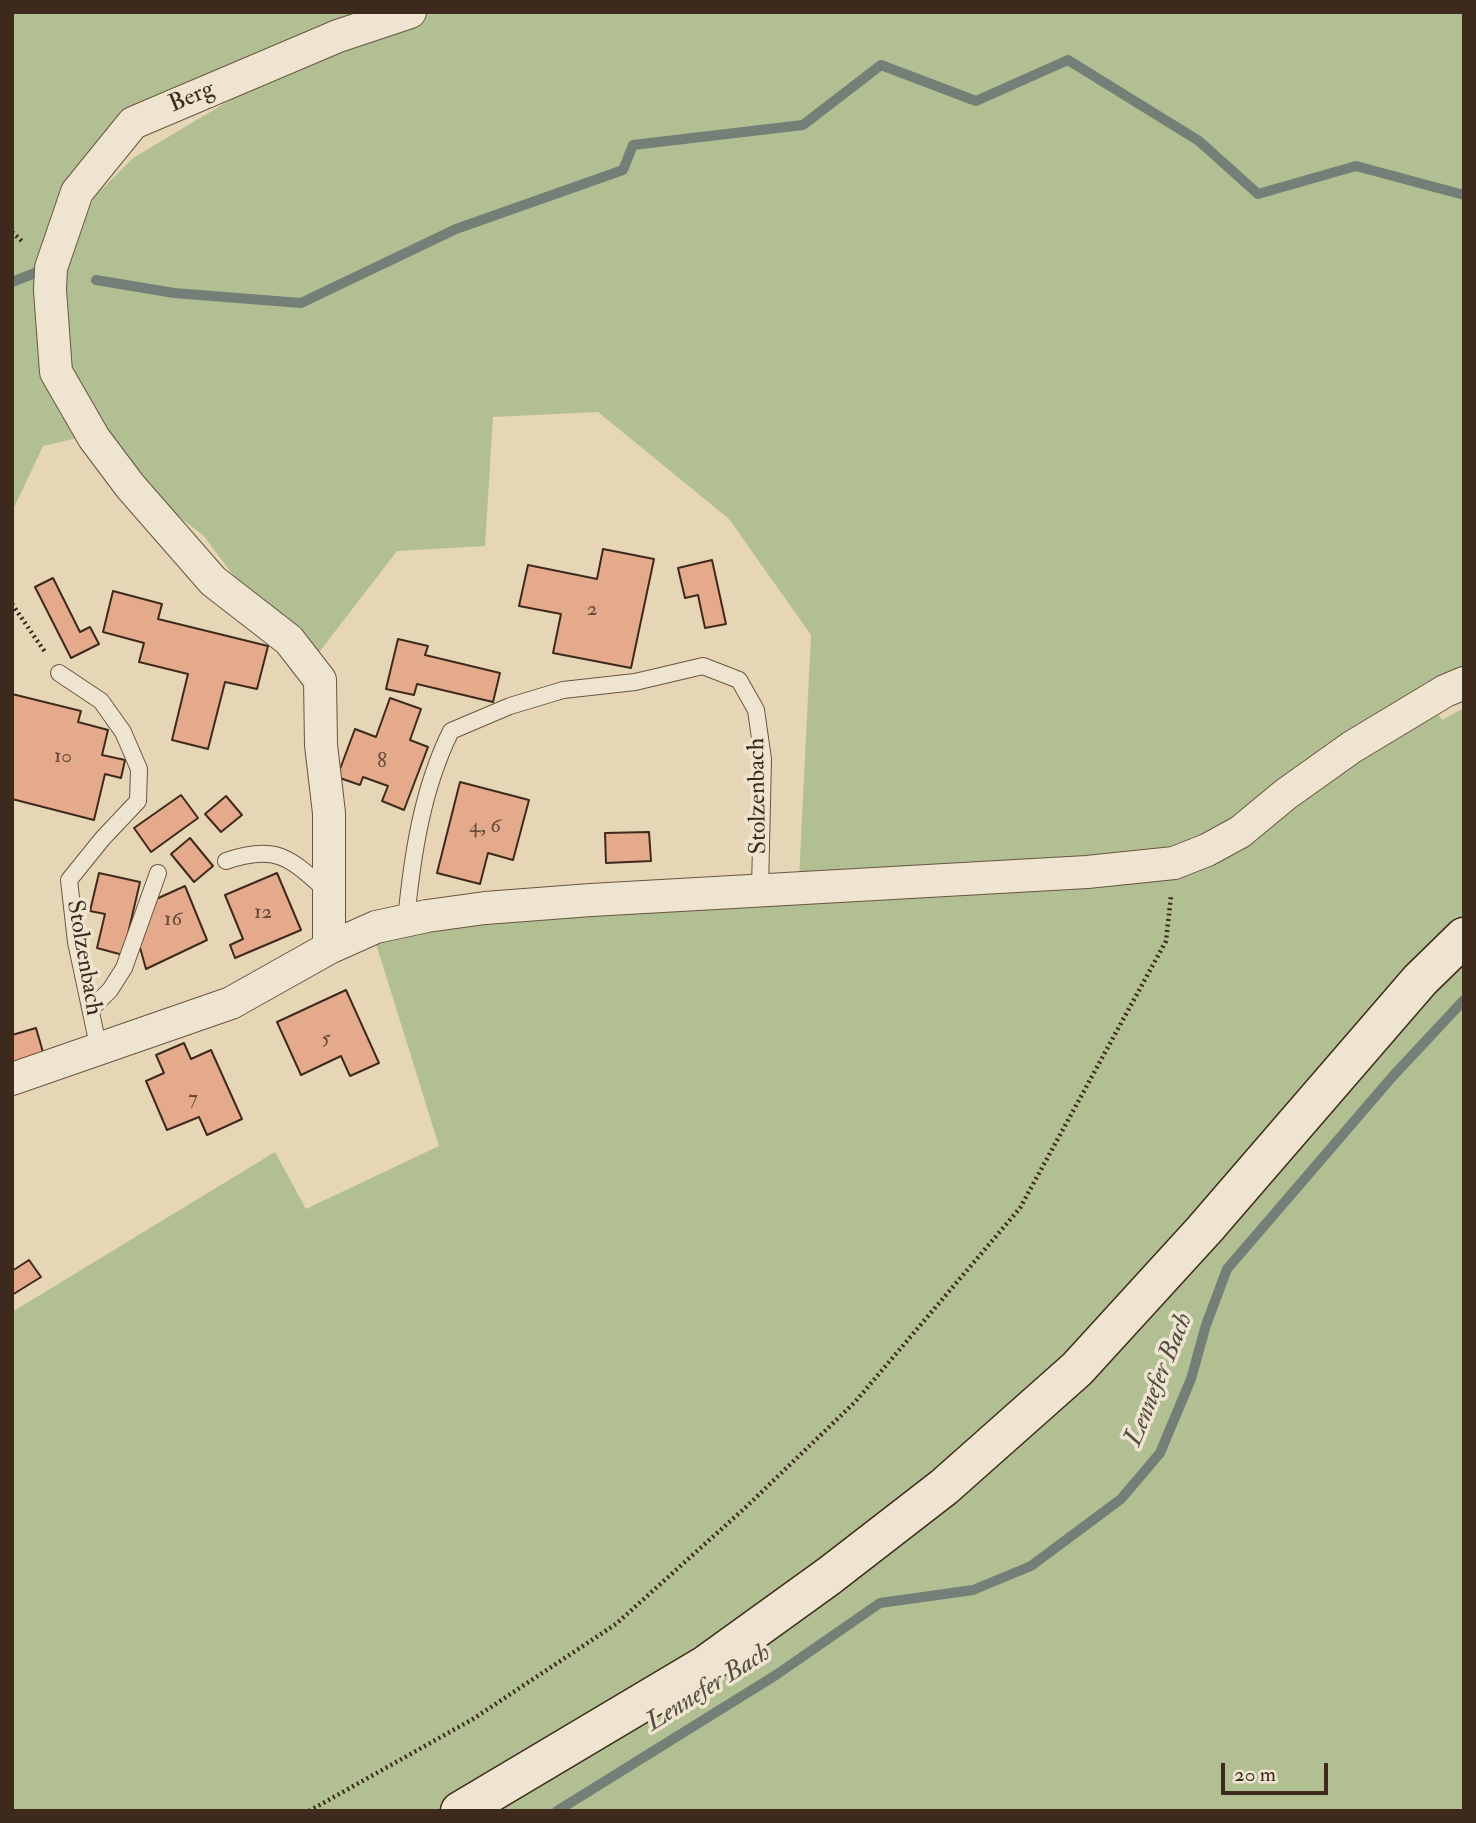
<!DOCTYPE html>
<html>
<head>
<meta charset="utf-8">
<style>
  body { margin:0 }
  #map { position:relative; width:1476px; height:1823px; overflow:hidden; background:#e7d6b6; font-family:"IM FELL Double Pica",serif }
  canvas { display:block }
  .frame { position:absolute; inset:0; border:14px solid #3e2a1c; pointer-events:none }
  .scale { position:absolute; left:1221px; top:1763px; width:107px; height:32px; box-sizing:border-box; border:4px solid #3e2a1c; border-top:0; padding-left:9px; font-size:21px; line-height:24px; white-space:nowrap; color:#3e2a1c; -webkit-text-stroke:5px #efe4d0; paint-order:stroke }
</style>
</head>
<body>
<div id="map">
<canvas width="1476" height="1823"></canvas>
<div class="frame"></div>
<div class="scale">20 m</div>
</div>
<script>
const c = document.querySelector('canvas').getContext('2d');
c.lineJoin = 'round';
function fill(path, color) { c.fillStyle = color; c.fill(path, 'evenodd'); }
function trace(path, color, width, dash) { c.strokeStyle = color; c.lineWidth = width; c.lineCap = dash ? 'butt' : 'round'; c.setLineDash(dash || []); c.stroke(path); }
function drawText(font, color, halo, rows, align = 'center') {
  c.font = font + ' "IM FELL Double Pica",serif'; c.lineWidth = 7; c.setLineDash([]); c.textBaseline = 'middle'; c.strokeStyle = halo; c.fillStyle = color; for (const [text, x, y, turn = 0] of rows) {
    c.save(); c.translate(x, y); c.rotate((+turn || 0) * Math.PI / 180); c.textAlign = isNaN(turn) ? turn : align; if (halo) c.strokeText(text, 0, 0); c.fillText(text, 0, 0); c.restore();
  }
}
fill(new Path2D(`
  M12 12H371L123 118 45 266 85 436 43 446 12 512Z
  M433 12H1464V666L1420 686 1442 720 1464 708V1811H12V1312L275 1152 306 1209 439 1146 373 934 799 879 811 635 729 519 598 412 493 417 485 546 397 551 310 664 256 606 204 536 132 480 73 383 64 331 66 271 81 226 95 196 133 158 247 90 349 43Z`), '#b1bf92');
trace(new Path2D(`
  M96 280 174 293 301 303 456 229 623 170 633 145 803 125 881 65 976 101 1068 60 1199 141 1258 194 1356 166 1464 195
  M12 282 35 273
  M557 1811 776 1675 880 1603 973 1590 1031 1566 1121 1499 1160 1453 1191 1379 1206 1325 1227 1269 1393 1076 1464 1000`), '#747f78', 10);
const building = new Path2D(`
  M603 549 654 559 631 668 553 653 561 614 519 606 528 565 597 579Z
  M712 560 726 624 705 628 698 595 685 598 678 568Z
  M53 578 80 632 90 627 99 644 71 658 35 587Z
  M113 591 162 604 158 619 268 646 257 689 225 682 208 749 172 740 188 674 139 662 144 643 103 632Z
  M398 639 428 646 425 655 500 673 493 702 417 684 414 695 386 689Z
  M12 694 81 711 78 722 108 730 102 755 125 760 121 778 105 774 94 820 12 799Z
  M390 698 421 709 410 740 428 747 404 810 382 801 388 786 363 777 360 785 337 777 355 729 376 737Z
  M460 782 529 800 513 860 488 853 480 884 437 873Z
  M181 795 198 818 151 852 134 828Z
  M226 796 242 815 221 832 205 814Z
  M649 832 651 861 606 863 605 833Z
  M190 838 213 866 194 882 171 854Z
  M99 873 140 882 123 955 97 948 105 914 90 911Z
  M277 873 301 930 235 958 230 945 243 939 225 895Z
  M185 886 207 940 146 969 139 944 154 900Z
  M346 990 379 1063 350 1076 341 1056 301 1075 277 1022Z
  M36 1028 45 1059 12 1068V1035Z
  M184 1043 191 1059 211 1050 242 1119 207 1135 199 1117 167 1130 146 1081 164 1073 156 1055Z
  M29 1260 41 1277 12 1295V1271Z`);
fill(building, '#e5aa8c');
trace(building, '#3e2a1c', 2);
const lane = new Path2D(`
  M59 673 101 701 123 732 139 769 138 801 103 838 69 880 76 942 99 1050
  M226 861C277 843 291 859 328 892
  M406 921C412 857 422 789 451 731L510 706 563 690 635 682 703 666 739 680 756 710 763 759 760 889
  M91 1009 110 990 124 968 158 873`);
const street = new Path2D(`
  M329 948V813L321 745 320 680 289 640 213 581 130 486 94 438 56 372 50 290 51 268 77 192 133 123 338 36 410 12
  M12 1079 231 1003 329 948 376 927 427 916 485 908 591 900 1087 872 1174 863 1207 850 1240 832 1286 794 1352 747 1445 691 1464 683`);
const secondary = new Path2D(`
  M460 1811 707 1664 829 1576 944 1487 1077 1369 1204 1230 1420 980 1464 937`);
trace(lane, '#685542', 18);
trace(street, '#685542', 34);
trace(secondary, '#3e2a1c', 41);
trace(new Path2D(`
  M12 232 24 243
  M12 604 45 652
  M309 1811 473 1719 616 1624 746 1507 855 1402 1020 1208 1166 941 1171 896`), '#3e2a1c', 4.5, [2, 3.5]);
trace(lane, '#efe4d0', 16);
trace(street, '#efe4d0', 32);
trace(secondary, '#efe4d0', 38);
drawText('21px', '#684a38', null, [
  ["2",592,610],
  ["10",63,757],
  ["8",382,762],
  ["4, 6",485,827],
  ["12",263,913],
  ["16",173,920],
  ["5",326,1039],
  ["7",193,1099]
]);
drawText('24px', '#3e2a1c', '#efe4d0', [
  ["Berg",192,98,-23],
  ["Stolzenbach",759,796,-91],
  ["Stolzenbach",83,958,80]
]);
drawText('italic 26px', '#544d42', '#efe4d0', [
  ["Lennefer Bach",1160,1380,-68],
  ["Lennefer Bach",709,1689,-32]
]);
</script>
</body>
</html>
